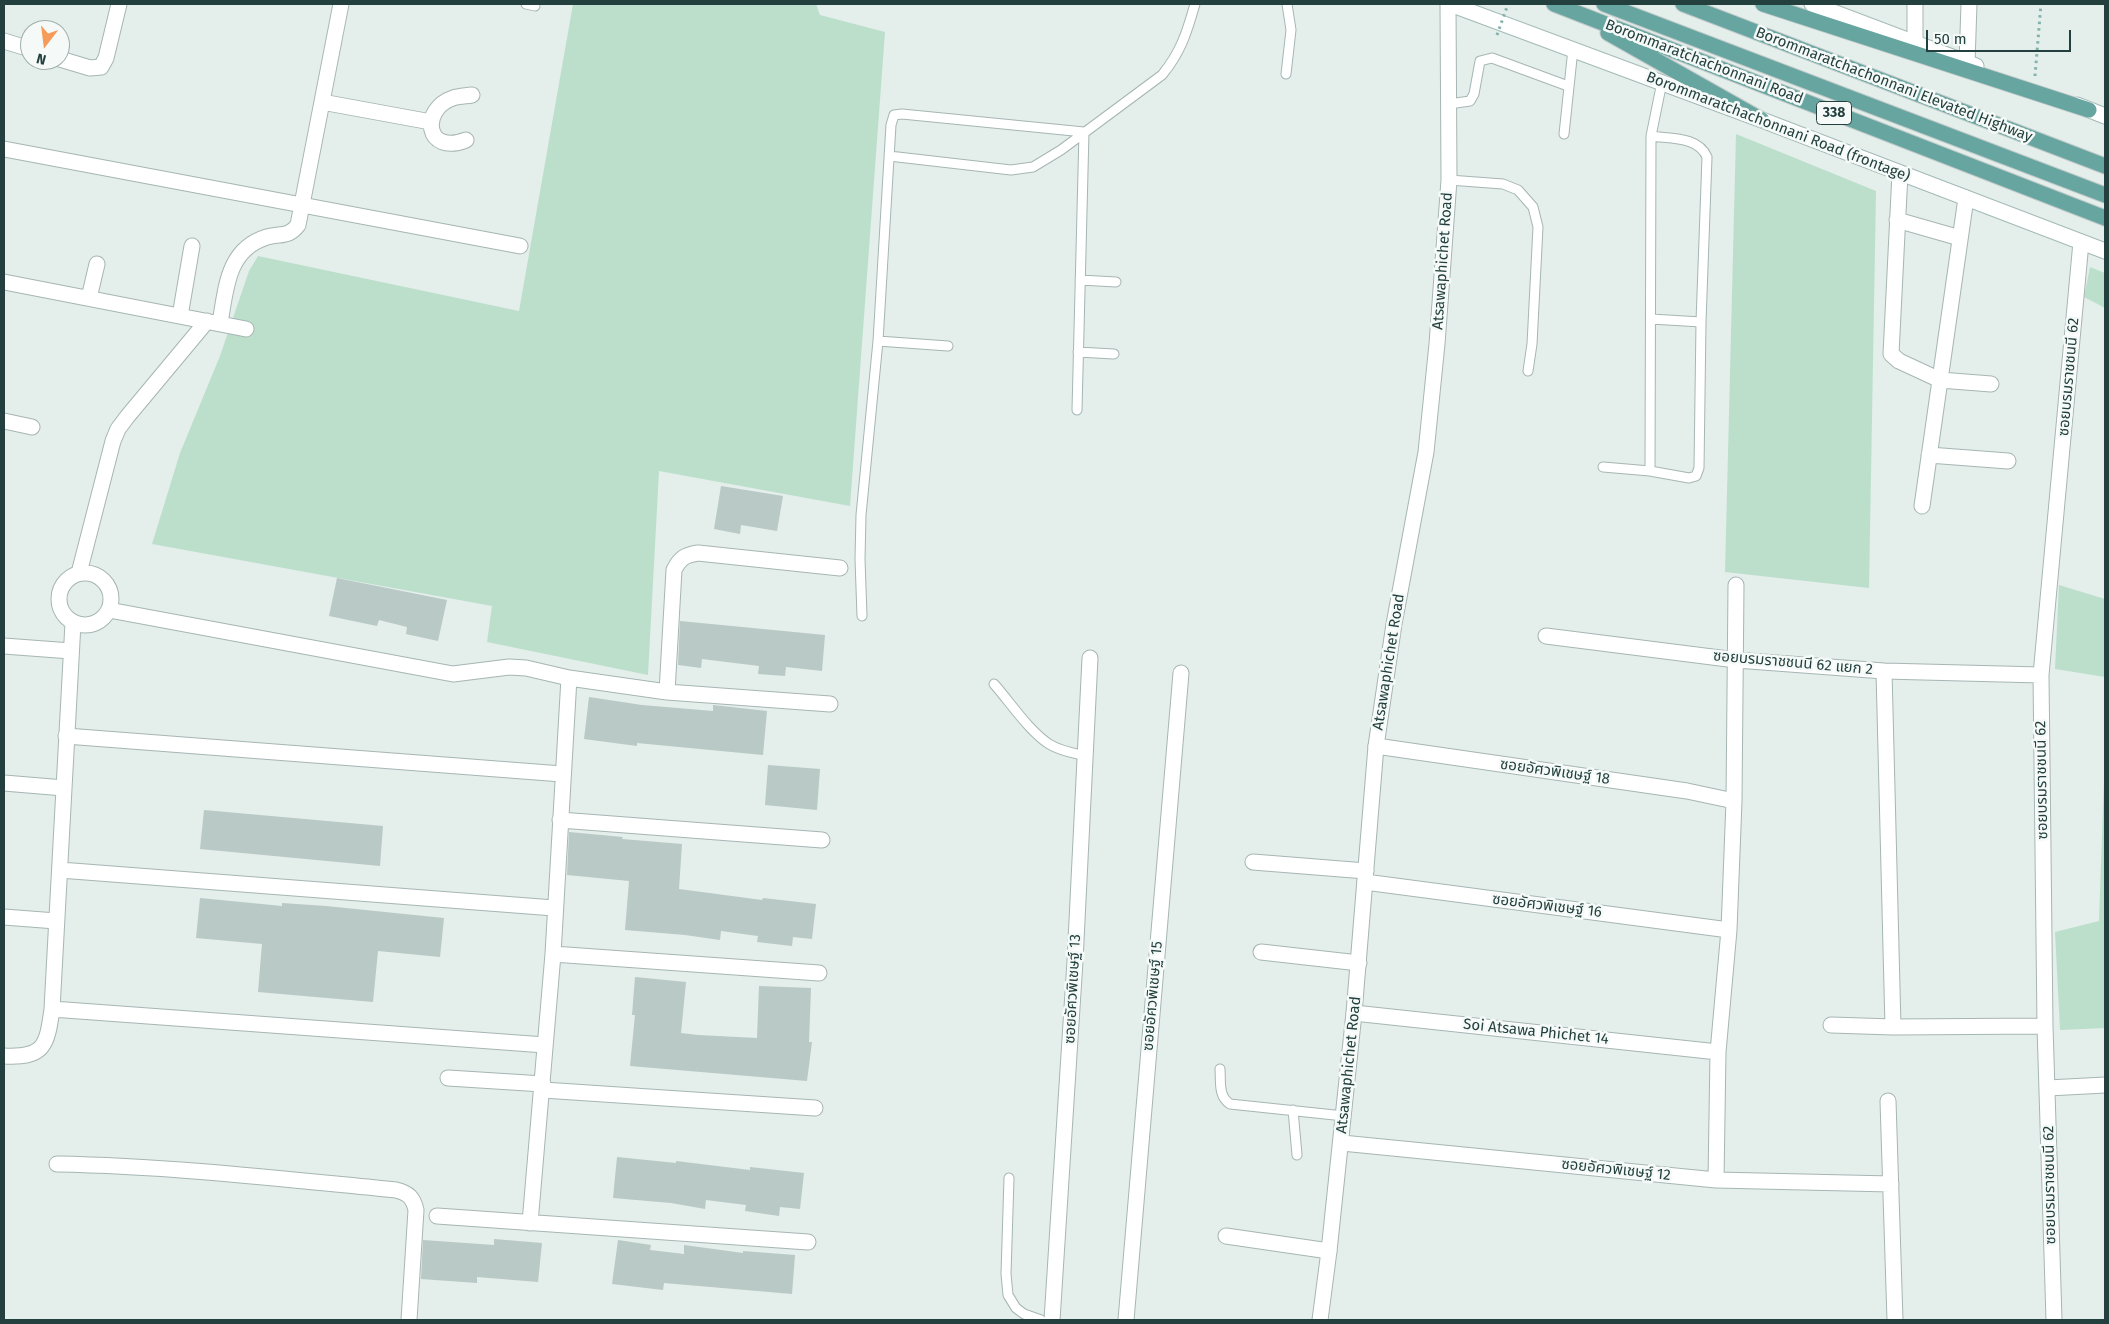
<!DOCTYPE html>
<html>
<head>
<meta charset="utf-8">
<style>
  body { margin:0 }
  #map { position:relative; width:2109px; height:1324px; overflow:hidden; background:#e4eeeb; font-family:"Fira Sans",sans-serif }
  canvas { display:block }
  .frame { position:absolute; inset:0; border:5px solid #23403e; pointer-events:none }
  .north { position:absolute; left:20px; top:20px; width:50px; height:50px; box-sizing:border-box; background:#f5faf8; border:1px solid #a1b0ae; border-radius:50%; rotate:195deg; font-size:14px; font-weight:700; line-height:20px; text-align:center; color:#23403e }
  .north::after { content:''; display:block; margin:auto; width:18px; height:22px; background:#f69c5a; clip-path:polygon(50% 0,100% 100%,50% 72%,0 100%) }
  .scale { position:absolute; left:1926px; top:30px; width:145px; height:22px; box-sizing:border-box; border:2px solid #23403e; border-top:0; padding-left:6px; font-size:15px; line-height:18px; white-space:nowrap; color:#23403e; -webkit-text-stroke:4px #f5faf8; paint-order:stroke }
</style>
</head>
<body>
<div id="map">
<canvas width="2109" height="1324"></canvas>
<div class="frame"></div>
<div class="north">N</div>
<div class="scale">50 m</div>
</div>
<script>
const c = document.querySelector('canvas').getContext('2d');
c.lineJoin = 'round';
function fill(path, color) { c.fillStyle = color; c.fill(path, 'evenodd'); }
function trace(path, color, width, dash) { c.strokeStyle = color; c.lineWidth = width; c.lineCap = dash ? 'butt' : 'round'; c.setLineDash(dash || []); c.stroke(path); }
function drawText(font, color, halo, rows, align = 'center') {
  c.font = font + ' "Fira Sans","Noto Sans Thai",sans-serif'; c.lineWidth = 5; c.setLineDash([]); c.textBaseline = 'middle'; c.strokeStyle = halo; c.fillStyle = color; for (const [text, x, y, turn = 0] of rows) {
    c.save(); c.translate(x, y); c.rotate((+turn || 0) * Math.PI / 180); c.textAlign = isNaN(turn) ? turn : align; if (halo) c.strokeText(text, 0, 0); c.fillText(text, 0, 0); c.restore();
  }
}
fill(new Path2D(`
  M573 4H816L820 15 885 32 850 506 659 471 648 675 487 642 492 606 152 544 180 453 220 356 249 271 258 256 519 311Z
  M1736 134 1876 191 1869 588 1725 572Z
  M2090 267 2105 273V308L2084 297Z
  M2059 585 2105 599V677L2055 669Z
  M2105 751V1028L2060 1030 2055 932 2099 921Z`), '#bcdfcc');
fill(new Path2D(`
  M721 486 783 496 777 531 741 525 740 534 714 529Z
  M337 578 447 600 438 641 406 634 407 627 379 620 377 626 329 616Z
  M680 621 825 635 822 671 786 667 785 676 758 674 759 666 702 659 701 668 678 665Z
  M589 697 642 705 713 711V705L767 711 763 755 637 743V746L584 739Z
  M768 765 820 769 817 810 765 805Z
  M204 810 383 826 380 866 200 849Z
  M569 832 623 837 622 839 682 844 679 889 762 900 763 898 816 904 812 939 793 937 792 946 757 942 758 936 721 931 720 940 685 935 625 930 629 881 567 875Z
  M200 898 282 906V903L326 906 444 918 440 957 378 951 373 1002 258 992 262 944 196 938Z
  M635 977 686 982 681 1033 698 1035 757 1038 759 986 811 988 809 1042H812L807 1081 630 1066 635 1015H632Z
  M617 1157 676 1163V1161L750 1170V1167L804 1173 800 1209 780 1207 779 1216 745 1211 746 1205 706 1200 705 1209 671 1203 613 1198Z
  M494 1239 542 1243 538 1282 477 1277V1283L421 1279 423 1240 494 1245Z
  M618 1240 651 1245 650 1250 684 1254V1245L743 1253V1251L795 1255 792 1294 664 1283 663 1290 612 1284Z`), '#b9c9c5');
const service = new Path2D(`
  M526 4 535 6
  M1286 74 1291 30 1287 4
  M1449 104 1470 101 1474 94 1480 61 1492 58 1568 86
  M1564 134 1573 49
  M1651 136C1670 139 1698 136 1707 157L1701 322 1651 319
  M889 156 1011 170 1033 167 1061 150 1162 75C1181 52 1187 32 1195 4
  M1449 180 1503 184 1518 190 1533 207 1538 227 1532 344 1528 371
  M1080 280 1116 282
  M878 341 948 346
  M1078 352 1114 354
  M1603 467 1650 471 1689 478 1696 476 1699 468 1701 322
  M1650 471 1651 136 1662 82
  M862 616 860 559 861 515 878 341 891 125 894 115 902 114 1084 132 1077 410
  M994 684C1010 702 1029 731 1049 744 1060 751 1073 753 1086 756
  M1220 1069C1221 1082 1218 1096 1230 1104L1344 1116
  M1293 1110 1297 1155
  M1009 1178 1006 1274 1008 1295 1016 1308 1024 1314 1041 1320`);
const minor = new Path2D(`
  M4 41 30 49
  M1915 43V4
  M60 59 90 68 101 67 106 58 119 4
  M1967 63 1969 4
  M322 102 431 122
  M466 140C425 156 420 109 453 98 459 96 466 96 472 95
  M4 149 520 246
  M1900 173 1891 354 1899 361 1940 380 1991 384
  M1897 220 1960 238
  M4 282 246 329
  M89 298 97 264
  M180 316 192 246
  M220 323C226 289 227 249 267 237 281 233 288 238 298 225L341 4
  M4 421 32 427
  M1929 455 2008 461
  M1922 506 1966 198
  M59 599a26 26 0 1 1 52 0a26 26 0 1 1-52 0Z
  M79 573 113 441 118 429 127 417 207 321
  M109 610 453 674 509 667 526 668 569 678 667 692 830 704
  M1546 636 1736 660 1884 671 2041 675
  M4 646 71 651
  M1884 671 1893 1027
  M667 692 674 570C680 558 685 555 698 553L840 568
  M66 736 562 774
  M1376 746 1687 791 1734 801
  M4 783 64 788
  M560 820 822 840
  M1253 862 1366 871
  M60 870 554 908
  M1365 882 1729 930
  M4 917 56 921
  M1261 952 1359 963
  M553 954 819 973
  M52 1009 545 1045
  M1354 1013 1718 1052
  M1831 1025 1893 1027 2045 1026
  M4 1056C44 1058 47 1046 52 1009L73 623
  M448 1078 543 1084
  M2048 1088 2105 1085
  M543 1090 815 1108
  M1888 1101 1895 1320
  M1342 1143 1716 1180 1891 1184
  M57 1164C170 1166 283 1179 396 1190 408 1193 413 1197 416 1210L409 1320
  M1716 1180 1718 1052 1729 930 1734 801 1736 585
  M437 1216 808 1242
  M530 1223 553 954 569 678
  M1226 1236 1329 1251
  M1052 1320 1075 961 1090 658
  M1126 1320 1181 673
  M2054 1320 2045 1026 2041 675 2081 242`);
const tertiary = new Path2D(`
  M1320 1320 1329 1251 1354 1013 1376 746 1394 624 1426 452 1437 344 1449 180 1448 4`);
const secondary = new Path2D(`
  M1450 4 1762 120 2105 251
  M1812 4 1976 66
  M2077 105 2105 116`);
const primary = new Path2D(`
  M1554 4 2105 218
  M1604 4 2105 195
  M1683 4 2105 166
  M1763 4 2089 110
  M1608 33 1762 120`);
trace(service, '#a6b6b4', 11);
trace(minor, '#a6b6b4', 17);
trace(tertiary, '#a6b6b4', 17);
trace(secondary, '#a2bab6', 17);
trace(primary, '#c1cac9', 17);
trace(new Path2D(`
  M2035 76 2041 4`), '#83b2ac', 3, [2.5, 4]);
trace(service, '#fff', 9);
trace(minor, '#fff', 15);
trace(tertiary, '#fff', 15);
trace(secondary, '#fff', 15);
trace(primary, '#67a5a0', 15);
trace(new Path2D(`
  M1497 35 1508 4`), '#83b2ac', 3, [2.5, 4]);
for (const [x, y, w] of [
  [1834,113,35]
]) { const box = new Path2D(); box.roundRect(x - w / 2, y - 11.5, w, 23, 4); c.fillStyle = '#f5faf8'; c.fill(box); trace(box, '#23403e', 1); }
drawText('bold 14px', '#23403e', null, [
  ["338",1834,113]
]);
drawText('15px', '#23403e', '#f5faf8', [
  ["Borommaratchachonnani Road",1704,62,21],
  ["Borommaratchachonnani Elevated Highway",1894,85,21],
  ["Borommaratchachonnani Road (frontage)",1778,127,21],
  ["Atsawaphichet Road",1443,261,-86],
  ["ซอยบรมราชชนนี 62",2069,377,-85],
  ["Atsawaphichet Road",1389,662,-81],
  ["ซอยบรมราชชนนี 62 แยก 2",1793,663,5],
  ["ซอยอัศวพิเชษฐ์ 18",1555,772,8],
  ["ซอยบรมราชชนนี 62",2042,780,-91],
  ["ซอยอัศวพิเชษฐ์ 16",1547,906,7],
  ["ซอยอัศวพิเชษฐ์ 13",1073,989,-87],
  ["ซอยอัศวพิเชษฐ์ 15",1153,996,-85],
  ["Soi Atsawa Phichet 14",1536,1032,6],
  ["Atsawaphichet Road",1349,1065,-84],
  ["ซอยอัศวพิเชษฐ์ 12",1616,1170,6],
  ["ซอยบรมราชชนนี 62",2050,1185,-91]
]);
</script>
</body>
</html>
